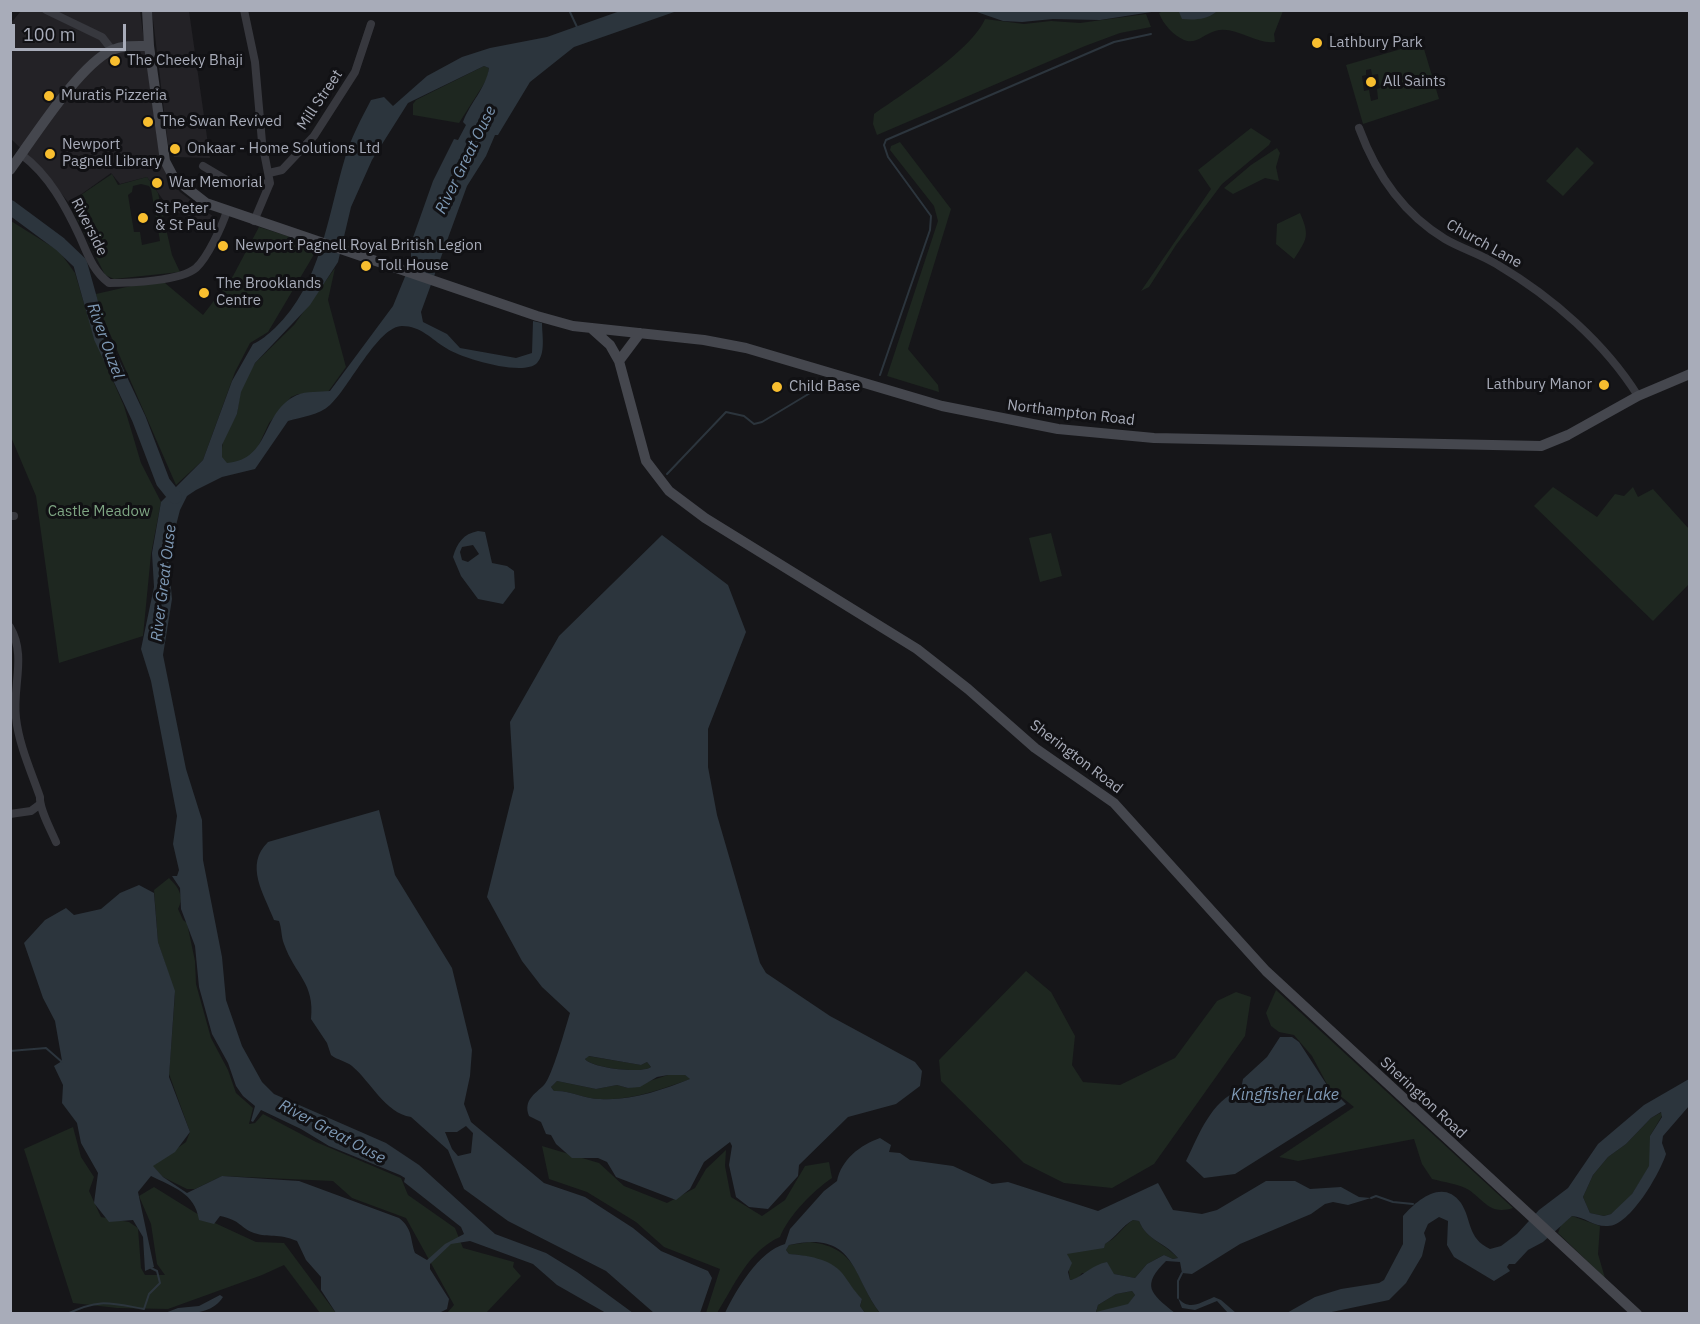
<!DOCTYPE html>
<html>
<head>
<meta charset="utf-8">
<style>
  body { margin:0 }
  #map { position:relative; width:1700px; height:1324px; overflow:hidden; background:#161619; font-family:"IBM Plex Sans",sans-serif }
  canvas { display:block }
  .frame { position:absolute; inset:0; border:12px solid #a8acb9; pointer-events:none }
  .scale { position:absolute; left:12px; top:24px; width:114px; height:27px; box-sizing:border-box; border:3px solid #a8acb9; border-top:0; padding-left:8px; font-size:18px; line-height:21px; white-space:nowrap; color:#a8acb9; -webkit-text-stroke:4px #111114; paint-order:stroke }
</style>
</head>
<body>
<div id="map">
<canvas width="1700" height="1324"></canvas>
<div class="frame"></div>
<div class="scale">100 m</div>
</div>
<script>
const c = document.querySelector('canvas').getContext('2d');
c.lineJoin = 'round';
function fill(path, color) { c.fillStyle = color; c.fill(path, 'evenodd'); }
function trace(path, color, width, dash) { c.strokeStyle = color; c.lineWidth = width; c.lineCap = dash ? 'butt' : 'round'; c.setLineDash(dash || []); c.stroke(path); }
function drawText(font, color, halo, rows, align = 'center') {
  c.font = font + ' "IBM Plex Sans",sans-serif'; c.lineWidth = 6; c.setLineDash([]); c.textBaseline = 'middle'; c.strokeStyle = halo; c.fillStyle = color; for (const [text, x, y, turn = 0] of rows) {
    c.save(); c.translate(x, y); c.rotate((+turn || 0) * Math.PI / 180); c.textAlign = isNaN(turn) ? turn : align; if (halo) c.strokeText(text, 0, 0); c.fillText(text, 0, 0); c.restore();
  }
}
fill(new Path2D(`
  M21 11H140L158 144 168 176 180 192 218 220 219 228 216 233 168 207 147 177 120 184 111 173 69 203 39 166 11 139 10 24Z
  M152 11H189L210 158 174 157 168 144Z`), '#232226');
fill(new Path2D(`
  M1165 10 1283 11 1274 34 1275 42C1256 45 1235 25 1215 31 1204 34 1196 45 1184 40 1173 35 1163 24 1159 13Z
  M1146 14 1151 27 1120 33 1085 46 877 135 873 124 874 114C904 93 972 50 985 19L1024 24 1051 21 1080 23Z
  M1401 49H1424L1439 99 1363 124 1346 65ZM1371 69 1372 75 1378 74 1380 88 1377 89 1378 99 1371 101 1369 90 1364 91 1362 76 1366 75V70Z
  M484 66 489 68 487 79 459 123 413 115V104L416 100Z
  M1251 128 1271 141 1269 145 1222 184 1176 245 1149 287 1141 291 1211 189 1198 170Z
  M900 142 951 209 908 349 938 385 939 392 887 376 938 221 934 206 890 150 891 146Z
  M1577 147 1594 163 1563 196 1546 181Z
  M1277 148 1280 153 1276 167 1279 181 1265 178 1233 194 1224 188 1251 165Z
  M112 174 118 185 147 177 158 193 172 255 180 272 114 279 105 275 69 203ZM141 184 149 186 151 189 160 241 142 245 140 232H134L128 195 132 192 133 186Z
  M1300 213C1310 236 1307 239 1294 259L1276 244 1277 224Z
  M11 221 59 251 75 273 94 337 124 406 141 463 161 502 151 554 143 636 59 663 36 496 11 437Z
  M259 227 319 246 268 332 250 343 235 372 203 460 176 485 100 311 96 294 157 280 165 283 203 315 233 276Z
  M335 268 328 300 346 367 325 396 298 394 291 397 269 423 256 451 242 464 223 463 221 458 223 439 237 414 241 386 255 363 294 325Z
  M1553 487 1597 517 1615 494 1624 496 1633 487 1638 497 1653 489 1689 529V584L1653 621 1534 506Z
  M1051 533 1062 576 1040 582 1029 538Z
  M169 878C178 887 185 896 178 909L183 920 187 923 195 961 196 984 211 1038 228 1070 236 1093 253 1108 249 1124 255 1123 263 1114 316 1142 401 1178 408 1195 455 1228 463 1248 514 1262 513 1267 521 1276 486 1313H447L454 1305 406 1218 352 1198 333 1181 222 1176 195 1189H187L163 1177 152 1166 186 1142 190 1132 169 1074 175 994 158 942 154 890Z
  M1026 971 1051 992 1075 1036 1072 1065 1083 1082 1120 1085 1175 1058 1217 1001 1236 992 1251 997 1245 1036 1154 1164 1112 1188 1064 1183 1024 1163 941 1081 939 1060Z
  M1276 990 1513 1208C1490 1215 1486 1202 1469 1190 1460 1184 1443 1182 1432 1179L1422 1164 1414 1139 1298 1161 1279 1157 1354 1107 1328 1086 1312 1056 1294 1035 1279 1032 1271 1026 1266 1013Z
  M588 1056 641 1065 647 1062 651 1067C641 1074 592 1068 585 1059Z
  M668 1075H685L691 1079C661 1089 632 1101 600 1099 584 1099 570 1090 554 1091L551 1087 557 1081 596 1089 617 1085 628 1088Z
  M1662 1112 1663 1114 1650 1136V1166L1627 1202 1611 1214 1604 1216 1590 1213 1583 1197 1593 1175 1608 1157 1626 1144 1651 1118Z
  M73 1127 81 1157 94 1177 89 1191 101 1217 129 1222 138 1228 141 1268 145 1275H165L157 1264 151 1224 139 1196 154 1187 204 1218 256 1242 284 1243 336 1313H320L284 1265 262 1275 168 1309 117 1308 73 1303 24 1149Z
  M542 1146 599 1163 624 1186 667 1203 695 1188 706 1169 726 1150 725 1166 731 1197 762 1216 785 1200 805 1166 829 1162 832 1178C813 1191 789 1215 780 1237 748 1251 734 1286 717 1313H706L720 1269 664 1247 636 1222 587 1192 549 1179Z
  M1572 1216 1600 1226 1598 1254 1605 1278 1558 1233 1561 1225Z
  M1133 1220 1139 1221C1147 1240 1164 1243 1178 1258L1173 1259 1164 1255 1147 1264 1135 1278 1114 1274 1082 1273 1077 1279 1070 1280 1067 1254C1077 1249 1092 1249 1104 1244 1117 1239 1122 1227 1133 1220Z
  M810 1242C860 1248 855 1280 880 1313H865L860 1306 862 1299C838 1275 826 1256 789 1254L786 1250 789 1245Z
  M1132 1291 1135 1295 1128 1305 1096 1313 1098 1305 1116 1294Z`), '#1e2720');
fill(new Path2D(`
  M620 11H677L574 47 530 82 498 135H495L486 156 467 186 421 312 423 322 447 334 460 348 516 358 532 353 533 321 542 323C542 335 546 353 537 363 524 377 460 358 446 348 431 339 421 326 402 326 378 326 349 388 330 405 319 415 302 417 288 421L255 469 222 477 196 490 187 496 180 510 168 556 172 599 163 655 186 769 202 820 203 860 222 957 226 1000 242 1046 262 1082 274 1094 386 1143 419 1165 495 1234 546 1253 577 1272 633 1313H606L557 1285 533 1264 470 1241 451 1244 430 1264V1269L449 1299 447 1309 437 1314 336 1313 321 1290V1277L306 1260 297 1241C278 1233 269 1238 254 1233 240 1228 241 1220 220 1216L214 1224 199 1220C195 1193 173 1187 151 1176L138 1192 154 1267 145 1271 143 1237 133 1220 109 1222 94 1203 98 1173 81 1143 77 1123 62 1103 63 1085 54 1066 62 1061 55 1021 43 998 24 943 45 920 66 908 74 915 101 909 120 893 139 885 154 893 158 942 175 991 169 1077 190 1132 175 1152 153 1166 163 1177 187 1193 222 1176 299 1181 399 1218C413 1229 410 1239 415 1253L427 1260 445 1244 464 1234 461 1227 404 1182 405 1178 400 1175 329 1146 301 1129 261 1110 253 1122 251 1121 255 1106 243 1096 236 1086 228 1063 212 1034 199 987 195 946 181 909 180 888 172 876H177L179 870 173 844 177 816 151 681 141 649 154 587 152 553 161 502 203 460 232 381 253 344C262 340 267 335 275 328 321 284 327 218 345 158 350 140 362 117 371 100L384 97 393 106 427 76 462 57 490 48 547 37ZM484 66 489 68C486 88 470 103 463 122L466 125 458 140 454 139 433 181 411 243V262L393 306 330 391C320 392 306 391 297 395 260 412 272 459 227 463L222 457V445L237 414 241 392 255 363 310 305 338 262 351 207 372 160 408 103Z
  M974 11H1158L1100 20 1053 19 1022 22 1003 21Z
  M1214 11 1216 12C1206 20 1194 20 1182 19L1179 12Z
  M478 531 485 532 492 563 507 566 514 571 515 588 503 604 478 599 461 576 453 557C457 543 463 534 478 531ZM473 545 479 554 468 562 462 560 460 552 462 547Z
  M662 535 728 585 746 632 708 729V767L717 815 760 963 766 973 830 1016 915 1062 922 1071 920 1086 896 1104 848 1117 799 1165 798 1176 768 1209 749 1207 736 1197 729 1165 732 1146 730 1142 704 1162 690 1189 676 1200 616 1177 607 1162 598 1158H572L556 1144 551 1135 546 1134 541 1122 529 1116C523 1100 535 1094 544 1085 552 1077 566 1026 570 1013L542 987 522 961 487 897 514 788 510 722 559 636ZM589 1056 641 1065 647 1062 651 1067C641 1074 591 1068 585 1059ZM668 1075H685L690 1079C662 1090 631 1101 600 1099 584 1099 570 1090 554 1091L551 1087 557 1081 596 1089 617 1085 628 1088 640 1087 657 1077Z
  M379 810 395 875 452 968 472 1050 470 1076 464 1104 471 1122 544 1183 585 1197 633 1228 661 1251 708 1271 712 1278 700 1313H654L606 1271 508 1221 464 1189 448 1150 411 1117C385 1113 371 1082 352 1066 346 1061 337 1060 331 1055L327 1043 311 1019C315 983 295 975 284 944 281 937 282 929 279 921L274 920C264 894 244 865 268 842ZM466 1126 473 1133 471 1153 458 1156 452 1149 445 1132H457Z
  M1280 1037H1292L1299 1042 1327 1085 1346 1104 1235 1174 1204 1178 1186 1161C1200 1133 1210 1102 1241 1089L1243 1079 1267 1057Z
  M1689 1079V1106L1663 1136 1662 1143 1666 1154C1660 1173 1630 1226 1608 1226 1594 1227 1585 1217 1572 1216L1543 1242 1528 1250 1515 1264H1509L1507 1267 1510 1271 1494 1281 1454 1257 1447 1245 1448 1221 1439 1217 1428 1224 1424 1233 1426 1239 1422 1256 1406 1283 1389 1300 1327 1313 1285 1314 1315 1297 1341 1289 1379 1283 1384 1280 1403 1244V1216C1417 1200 1443 1178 1461 1203 1472 1220 1467 1238 1490 1249L1501 1246 1517 1234 1539 1210 1568 1188 1598 1144 1644 1105ZM1661 1112 1662 1117 1650 1136 1649 1166 1632 1194 1611 1214 1604 1216 1590 1213 1583 1197 1593 1175 1608 1157 1626 1144 1651 1118Z
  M880 1138 891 1145 889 1152 900 1153 910 1160 953 1166 992 1184 1008 1182 1098 1211 1158 1183 1173 1210 1202 1214 1217 1210 1266 1181H1295L1310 1189 1341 1187 1359 1197 1371 1198 1348 1205 1333 1202 1325 1204 1311 1214 1240 1244 1192 1274 1182 1273 1180 1262 1166 1261C1141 1286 1150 1293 1175 1313H880C851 1275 856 1230 789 1245L786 1250 789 1254C806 1255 831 1259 842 1273 849 1282 854 1291 862 1299L860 1306 865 1313H725C736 1290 759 1251 785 1244L790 1229 824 1191 837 1181C841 1160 860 1145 880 1138ZM1133 1220 1139 1221C1147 1241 1165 1242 1178 1258L1173 1259 1164 1255 1147 1264 1135 1278 1114 1274 1107 1262C1091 1265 1080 1279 1070 1280L1068 1272 1072 1263 1067 1254 1104 1248 1105 1244C1116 1237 1122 1226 1133 1220ZM1132 1291 1135 1295 1128 1304 1096 1312 1098 1305 1116 1294Z
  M220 1295 223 1297C211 1316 185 1314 165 1313L178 1308 199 1306Z
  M1214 1297 1221 1300 1236 1313H1228L1217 1301 1195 1310 1182 1308 1178 1298C1189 1311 1200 1303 1214 1297Z`), '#2c353d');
trace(new Path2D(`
  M569 10 577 27
  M880 375 930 230 931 216 888 157 884 145 886 140 1114 42 1151 34
  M667 474 726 412 744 416 754 424 762 422 825 384
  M10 1051 46 1048 62 1062
  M1371 1198 1376 1196 1393 1202 1413 1204
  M1178 1298V1281L1182 1273
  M67 1314C100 1298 110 1303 144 1309L149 1294 160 1283 157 1271 151 1268`), '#2c353d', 2);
trace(new Path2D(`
  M10 207 60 244 80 263 101 338 139 419 163 482 175 497`), '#2c353d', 14);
trace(new Path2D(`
  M46 10 102 37 112 50
  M244 10 255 62 262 142 270 183 254 221
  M1359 128C1376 174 1402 213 1445 239 1462 249 1481 254 1498 265 1552 297 1605 343 1638 396
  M22 155C49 175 66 207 80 237 88 255 93 271 109 283 130 283 181 281 196 268 208 257 222 226 227 211
  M203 166 235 185 270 183
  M269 173 282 170 314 136 355 72 371 24
  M10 516H14
  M10 627C27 656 12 687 16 718 19 745 31 771 40 797 39 809 51 830 56 842
  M10 814 31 811 39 805`), '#37383e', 8);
trace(new Path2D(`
  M147 10 149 46 165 161 174 178 206 203 537 316 573 326 704 340 746 348 942 406 1058 429 1154 438 1541 446 1568 435 1638 396 1690 374
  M10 170C33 139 79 65 112 50 124 45 136 46 149 46
  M591 328 610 345 619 361 646 461 669 491 705 518 917 649 968 689 1035 748 1114 803 1266 971 1637 1314
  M619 361 640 333`), '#45474e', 10);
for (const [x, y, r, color] of [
  [1317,43,6,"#f8be2f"],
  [115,61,6,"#f8be2f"],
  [1371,82,6,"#f8be2f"],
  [49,96,6,"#f8be2f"],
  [148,122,6,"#f8be2f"],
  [175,149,6,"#f8be2f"],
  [50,154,6,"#f8be2f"],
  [157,183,6,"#f8be2f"],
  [143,218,6,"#f8be2f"],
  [223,246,6,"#f8be2f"],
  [366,266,6,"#f8be2f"],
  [204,293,6,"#f8be2f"],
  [1604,385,6,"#f8be2f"],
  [777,387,6,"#f8be2f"]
]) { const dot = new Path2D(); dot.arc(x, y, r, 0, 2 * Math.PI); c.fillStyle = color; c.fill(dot); trace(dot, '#111114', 2); }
drawText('15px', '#a8acb9', '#111114', [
  ["Lathbury Park",1329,43],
  ["The Cheeky Bhaji",127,61],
  ["All Saints",1383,82],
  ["Muratis Pizzeria",61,96],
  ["The Swan Revived",160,122],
  ["Newport",62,145],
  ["Pagnell Library",62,162],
  ["Onkaar - Home Solutions Ltd",187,149],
  ["War Memorial",169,183],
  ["St Peter",155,209],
  ["& St Paul",155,226],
  ["Newport Pagnell Royal British Legion",235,246],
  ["Toll House",378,266],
  ["The Brooklands",216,284],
  ["Centre",216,301],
  ["Lathbury Manor",1592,385,"right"],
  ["Child Base",789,387]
], 'left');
drawText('15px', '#a8acb9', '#111114', [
  ["Mill Street",320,100,-56],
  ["Riverside",89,227,63],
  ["Church Lane",1484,244,29],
  ["Northampton Road",1071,413,7],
  ["Sherington Road",1076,757,37],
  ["Sherington Road",1423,1098,43]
]);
drawText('15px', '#7ea583', '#111114', [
  ["Castle Meadow",99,512]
]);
drawText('italic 16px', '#7e99b5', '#111114', [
  ["River Great Ouse",466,160,-64],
  ["River Ouzel",105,341,70],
  ["River Great Ouse",164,583,-83],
  ["Kingfisher Lake",1285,1095],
  ["River Great Ouse",332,1132,28]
]);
</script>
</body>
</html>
